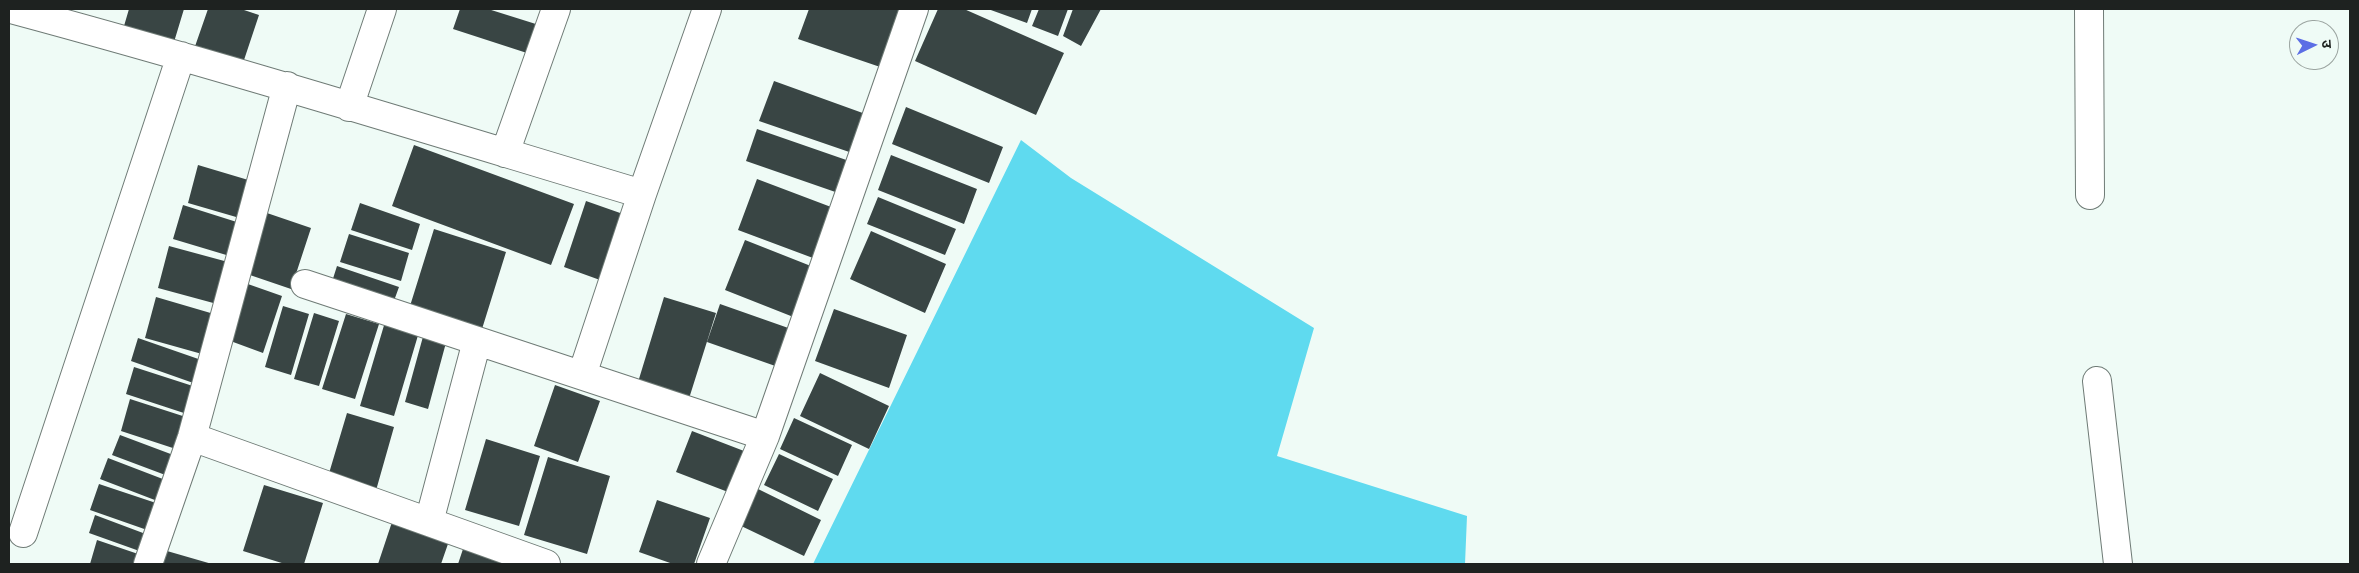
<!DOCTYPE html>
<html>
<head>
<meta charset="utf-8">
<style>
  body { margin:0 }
  #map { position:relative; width:2359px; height:573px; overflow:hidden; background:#effbf6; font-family:Literata,"Noto Sans Devanagari",serif }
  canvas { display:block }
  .frame { position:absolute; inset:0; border:10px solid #1e2220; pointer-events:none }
  .north { position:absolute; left:2289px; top:20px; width:50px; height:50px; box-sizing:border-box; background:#effbf6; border:1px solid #9ba4a0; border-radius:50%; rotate:86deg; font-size:14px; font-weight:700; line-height:20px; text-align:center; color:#1e2220 }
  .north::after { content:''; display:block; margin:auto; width:18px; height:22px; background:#5c6ee5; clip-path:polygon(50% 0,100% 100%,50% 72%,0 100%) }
</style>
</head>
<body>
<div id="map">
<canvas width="2359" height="573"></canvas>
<div class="frame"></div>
<div class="north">उ</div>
</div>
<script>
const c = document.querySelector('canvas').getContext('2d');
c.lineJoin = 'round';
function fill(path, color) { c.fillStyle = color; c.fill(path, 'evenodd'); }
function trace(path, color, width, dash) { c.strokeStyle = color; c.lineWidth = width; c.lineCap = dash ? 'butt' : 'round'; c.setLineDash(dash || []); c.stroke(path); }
fill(new Path2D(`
  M1021 140 1071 178 1314 328 1277 456 1467 516 1465 564H813Z`), '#5fdaef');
fill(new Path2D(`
  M129 9H184L174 42 124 26Z
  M208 9H241L259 15 240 72 192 55Z
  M460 9H488L539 25 530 54 453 29Z
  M809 9H909L889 70 798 39Z
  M938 9H964L1064 53 1036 115 915 61Z
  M988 9H1032L1027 23Z
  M1039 9H1068L1058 36 1032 26Z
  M1073 9H1101L1081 46 1063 36Z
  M774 81 871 116 858 155 759 121Z
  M906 107 1003 147 989 183 892 144Z
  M757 129 855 163 844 195 746 161Z
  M414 145 574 204 551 265 392 206Z
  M891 155 977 189 964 224 878 190Z
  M198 165 255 182 243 219 188 203Z
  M757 179 839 210 821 261 738 230Z
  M878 197 956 229 945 255 867 224Z
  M586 201 623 214 600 280 564 267Z
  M360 203 420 224 412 250 351 230Z
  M183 205 243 224 233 257 173 239Z
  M264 212 311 228 291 289 244 273Z
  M434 229 506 252 482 329 410 306Z
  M871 231 946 264 925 313 850 279Z
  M349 234 409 253 401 281 340 262Z
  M745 240 821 270 801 320 725 290Z
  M169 246 228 262 217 304 158 288Z
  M337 266 399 287 391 309 330 288Z
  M245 283 282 296 263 353 225 339Z
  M156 297 214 314 202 354 145 338Z
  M664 297 716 313 686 408 635 392Z
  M720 304 794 330 781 368 707 342Z
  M283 306 309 314 291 375 265 367Z
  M834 309 907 335 889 388 815 361Z
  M314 313 339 321 319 386 294 379Z
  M346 314 379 324 355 399 322 389Z
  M385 322 419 332 394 416 360 406Z
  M424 333 447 339 428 409 405 402Z
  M138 338 207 362 199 385 131 361Z
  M134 367 199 388 190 415 126 394Z
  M820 373 889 406 869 449 800 416Z
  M555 385 600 401 578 462 534 446Z
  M130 399 192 419 182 451 121 431Z
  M347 413 394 427 375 494 327 480Z
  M794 418 852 445 838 476 780 449Z
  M692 431 744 451 728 492 676 472Z
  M120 435 176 456 168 476 112 455Z
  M486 439 540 456 519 526 465 510Z
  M779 454 833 479 818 511 764 485Z
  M548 457 610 476 587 554 524 535Z
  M108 458 168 481 160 502 100 479Z
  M99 484 159 504 150 531 90 510Z
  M264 485 323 503 304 564H285L243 551Z
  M754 487 821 520 804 556 737 524Z
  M657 500 710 518 694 564H673L639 552Z
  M95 515 151 536 145 553 89 533Z
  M392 522 449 541 441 564H378Z
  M97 540 144 556 141 564H90Z
  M463 549 505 564H458Z
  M167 551 212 564H163Z`), '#394544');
const minor = new Path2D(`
  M11 9C223 66 432 131 642 194
  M2089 9 2090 195
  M349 107 382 9
  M505 153 556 9
  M305 284 765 436
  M582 375 642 194 707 9
  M2097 381 2118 564
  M192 437 546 564
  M429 522 477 341
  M23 533 181 56
  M148 564 192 437 287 86
  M711 564 765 436 914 9`);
trace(minor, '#6f7b76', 30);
trace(minor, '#fff', 28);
</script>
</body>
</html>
